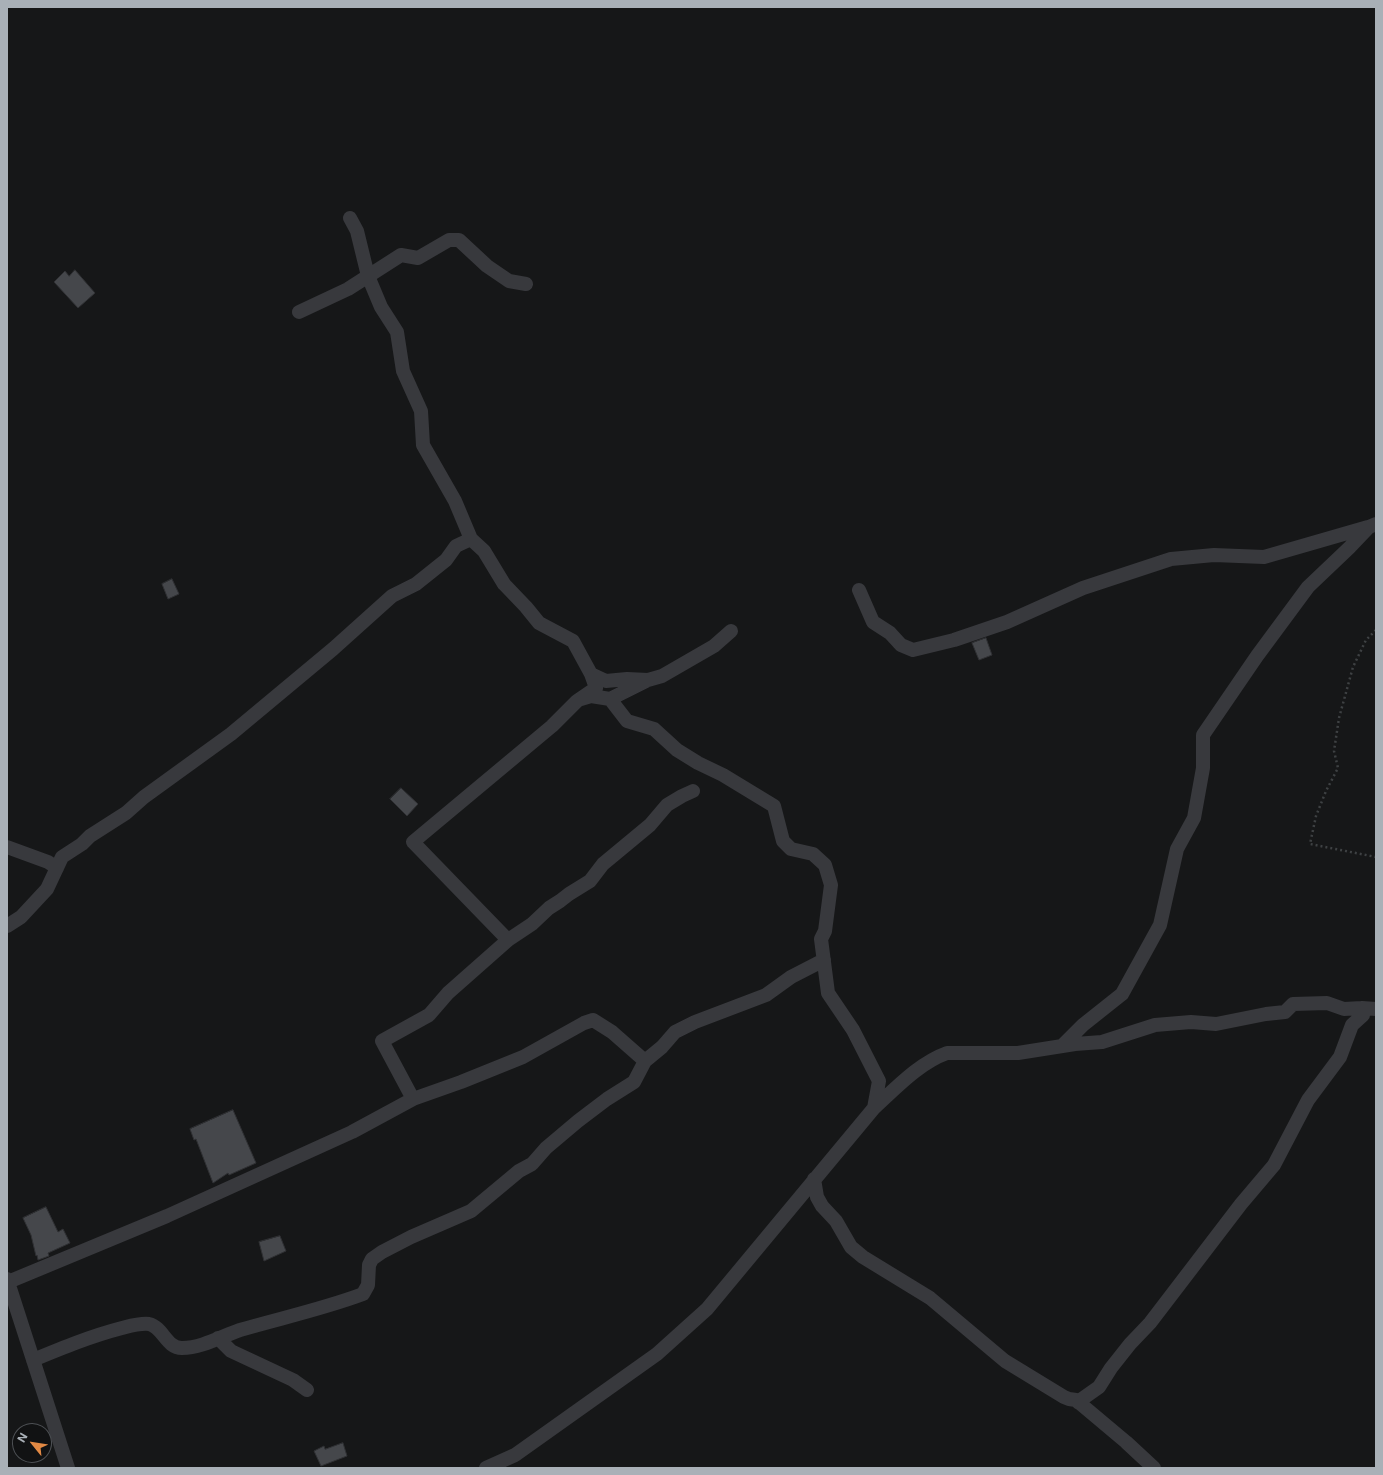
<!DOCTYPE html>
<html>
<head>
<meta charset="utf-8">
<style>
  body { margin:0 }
  #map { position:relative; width:1383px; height:1475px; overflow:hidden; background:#161718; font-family:Inter,sans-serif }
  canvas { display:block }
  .frame { position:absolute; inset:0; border:8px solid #a9b0b7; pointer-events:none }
  .north { position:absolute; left:12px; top:1423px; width:40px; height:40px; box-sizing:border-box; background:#111213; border:1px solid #4e5155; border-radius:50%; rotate:300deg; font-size:11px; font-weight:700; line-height:16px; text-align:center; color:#a9b0b7 }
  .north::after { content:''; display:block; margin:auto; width:14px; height:18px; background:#e28944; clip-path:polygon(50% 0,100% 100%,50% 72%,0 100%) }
</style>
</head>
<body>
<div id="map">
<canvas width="1383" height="1475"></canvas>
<div class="frame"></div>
<div class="north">N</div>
</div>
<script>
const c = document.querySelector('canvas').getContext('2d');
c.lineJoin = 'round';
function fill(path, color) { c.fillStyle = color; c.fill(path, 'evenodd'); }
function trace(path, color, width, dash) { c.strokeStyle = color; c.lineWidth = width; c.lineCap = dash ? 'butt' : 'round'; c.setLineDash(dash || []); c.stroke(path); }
const building = new Path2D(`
  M75 270 95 293 78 308 54 282 65 271 69 276Z
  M172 579 179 594 168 599 162 584Z
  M986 638 992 655 979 660 972 643Z
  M401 788 418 804 407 816 390 799Z
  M233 1110 256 1163 229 1175 228 1173 213 1183 196 1139 194 1140 190 1129Z
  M46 1207 58 1232 63 1229 70 1243 48 1253 49 1256 38 1260 37 1255 36 1256 31 1235 23 1218Z
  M280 1236 286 1251 264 1261 259 1242Z
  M343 1443 347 1456 321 1466 314 1451 324 1446 325 1449Z`);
fill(building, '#45474b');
trace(building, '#303134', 1);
trace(new Path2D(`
  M1376 630 1366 640 1353 667 1339 718 1334 751 1338 768 1326 791 1316 816 1310 844 1376 857`), '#3e4143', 2.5, [2, 3]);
trace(new Path2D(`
  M350 218 357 231 368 276 381 307 397 332 403 371 421 411 423 445 455 501 471 539
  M299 312 348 289 401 255 418 258 449 240H459L487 266 509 281 526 284
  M859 590 873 622 890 633 901 645 913 650 954 640 1007 622 1083 588 1171 559 1214 555 1264 557 1368 527
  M591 674 606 681 627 679 648 680 662 676 714 646 731 631
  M610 699 646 681
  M7 847 48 862 57 868
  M7 926 21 917 47 889 62 857 82 844 90 836 126 813 144 797 231 734 333 649 392 596 416 584 446 560 456 546 471 539 484 551 504 584 526 607 539 623 573 641 591 674 596 688 577 701 552 726 413 842 508 940 448 993 429 1015 382 1041 413 1099 352 1132 167 1216 8 1282
  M508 940 532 924 549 908 560 901 569 894 590 881 603 864 650 825 667 805 682 796 693 791
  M1062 1046 1083 1025 1122 994 1160 925 1177 849 1194 818 1203 768V735L1257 656 1308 587 1349 548 1369 527 1376 524
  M413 1099 461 1082 523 1057 584 1023 593 1020 612 1032 645 1061 662 1047 675 1032 695 1022 766 995 791 977 824 960
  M874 1108C896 1088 919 1063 947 1053H1018L1075 1044 1102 1042 1155 1025 1191 1022 1216 1024 1266 1014 1285 1012 1293 1004 1327 1003 1344 1009 1362 1008 1376 1009
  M814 1179 817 1197 822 1206 836 1221 851 1247 863 1257 930 1298 1005 1361 1064 1397 1069 1399 1076 1400 1126 1442 1154 1468
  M7 1279 68 1468
  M218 1338 231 1351 293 1380 307 1390
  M33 1360C62 1348 91 1336 122 1328 130 1326 140 1323 149 1324 163 1327 166 1348 182 1348 202 1348 222 1336 240 1330 281 1318 323 1309 363 1294L368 1285 369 1265 372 1259 382 1252 411 1237 471 1211 519 1171 532 1164 546 1148 578 1121 607 1099 634 1082 645 1061
  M1079 1403 1082 1399 1099 1387 1111 1368 1130 1344 1150 1323 1241 1204 1274 1165 1308 1100 1340 1057 1352 1025 1363 1015 1362 1008
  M486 1468 515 1455 657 1354 707 1309 874 1108 879 1081 853 1030 828 993 821 939 825 931 831 885 825 865 813 854 791 849 783 841 774 806 723 775 698 763 677 750 654 729 627 721 610 699 591 696 581 699`), '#38393d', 14);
</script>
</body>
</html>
